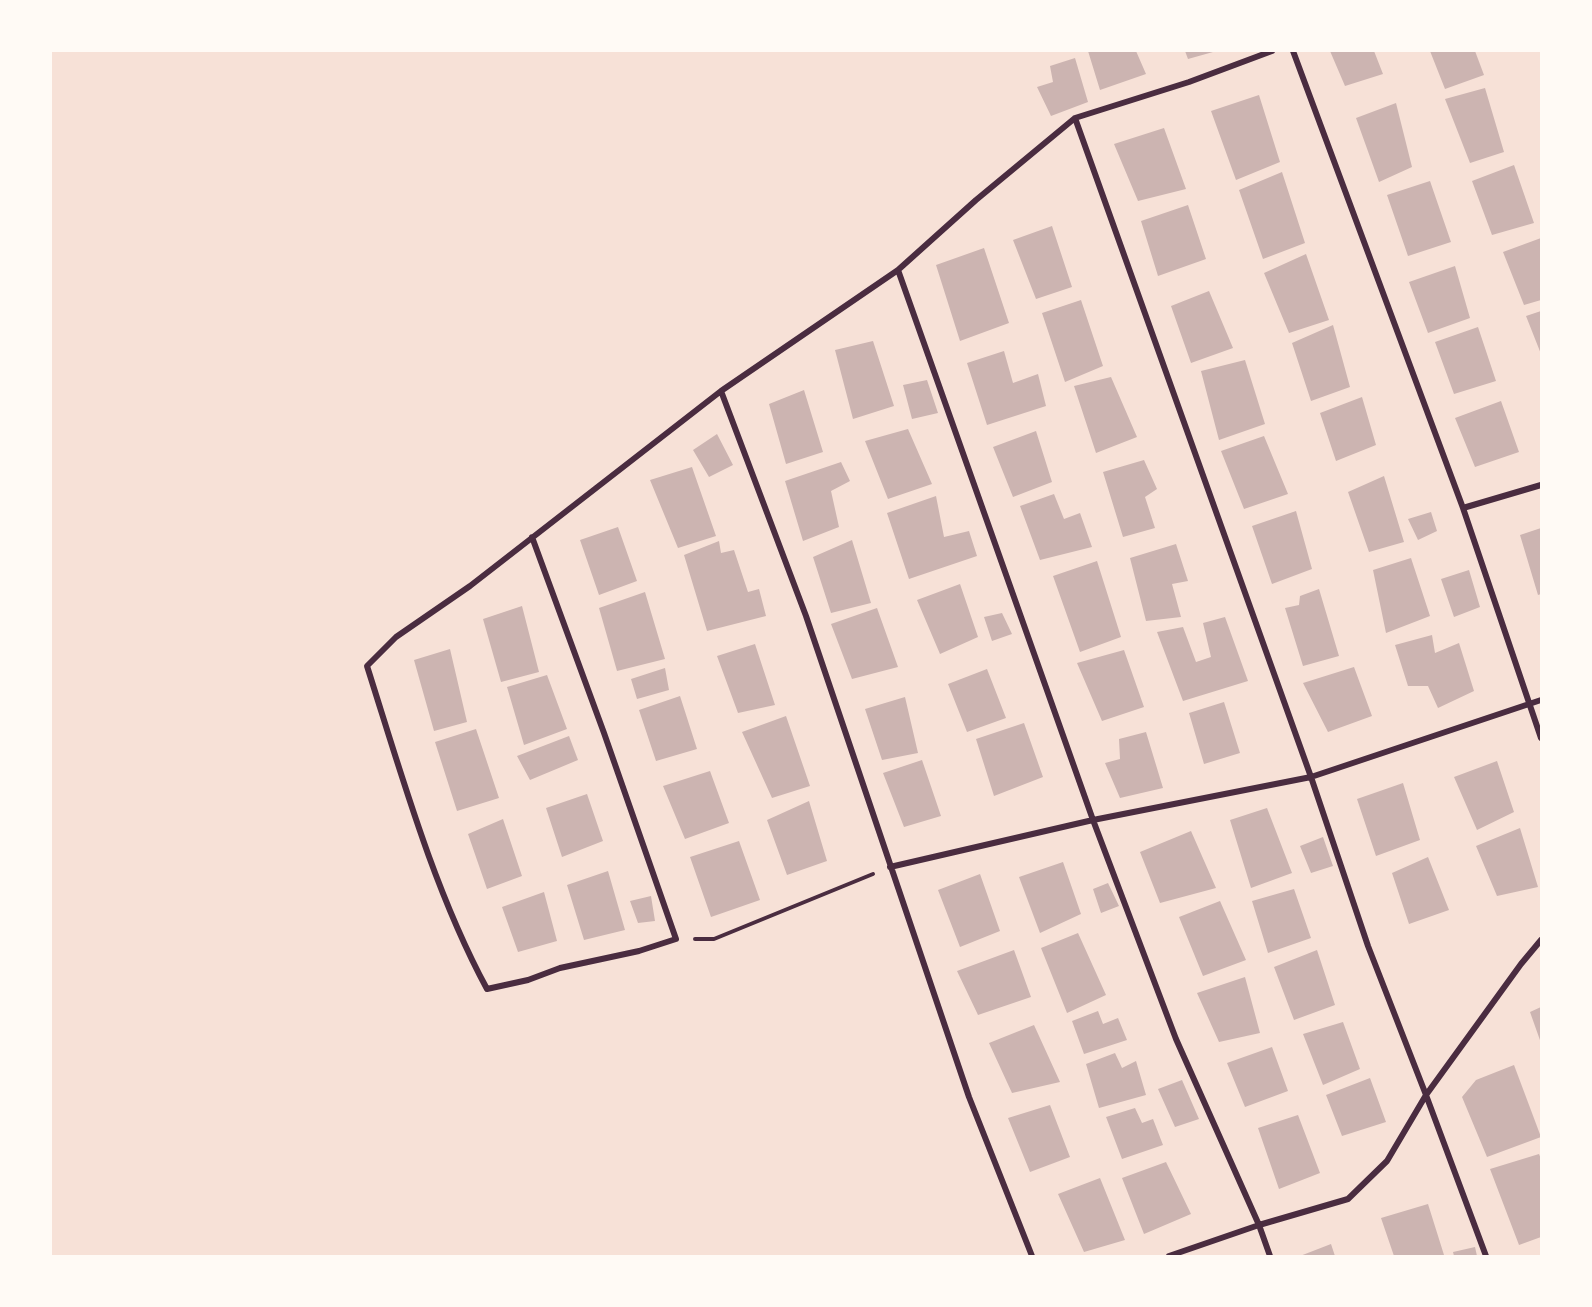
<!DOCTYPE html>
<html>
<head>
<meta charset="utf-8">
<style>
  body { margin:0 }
  #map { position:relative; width:1592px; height:1307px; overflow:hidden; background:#f7e1d7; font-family:Rubik,sans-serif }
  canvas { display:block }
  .frame { position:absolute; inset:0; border:52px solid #fffaf5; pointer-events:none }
</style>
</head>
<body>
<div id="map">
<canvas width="1592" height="1307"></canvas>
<div class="frame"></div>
</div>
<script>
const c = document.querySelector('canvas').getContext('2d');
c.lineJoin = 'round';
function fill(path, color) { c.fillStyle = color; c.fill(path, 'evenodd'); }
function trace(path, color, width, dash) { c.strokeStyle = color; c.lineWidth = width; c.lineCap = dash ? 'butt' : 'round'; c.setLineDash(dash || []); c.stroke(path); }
fill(new Path2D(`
  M1088 51H1136L1146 74 1100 90Z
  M1185 51H1213V52L1188 59Z
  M1330 51H1374L1383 74 1345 86Z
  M1430 51H1475L1484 75 1445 89Z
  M1075 58 1088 102 1051 116 1037 87 1053 82 1050 66Z
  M1485 88 1504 152 1470 163 1445 99Z
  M1259 95 1280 162 1236 180 1211 111Z
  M1396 103 1412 167 1379 182 1356 118Z
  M1164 128 1186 189 1138 201 1114 144Z
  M1514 165 1534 223 1492 235 1472 181Z
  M1282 172 1305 243 1263 259 1239 190Z
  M1430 181 1451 242 1408 256 1387 195Z
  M1188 205 1206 259 1158 276 1141 221Z
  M1052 226 1072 287 1036 299 1013 240Z
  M1541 238V300L1524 305 1503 252Z
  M984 248 1009 323 960 341 936 265Z
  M1306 254 1329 320 1289 333 1264 273Z
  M1455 266 1470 318 1428 333 1409 282Z
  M1209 291 1233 348 1191 363 1171 306Z
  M1081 300 1103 366 1065 382 1042 313Z
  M1541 311V354L1526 316Z
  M1333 325 1350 387 1311 401 1292 343Z
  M1478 327 1496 381 1454 394 1435 342Z
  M873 341 894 406 853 419 835 350Z
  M1004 351 1013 383 1038 374 1046 406 987 425 967 363Z
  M1245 360 1265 424 1219 440 1201 371Z
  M1111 377 1137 437 1096 453 1074 386Z
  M927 380 938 413 912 419 903 385Z
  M804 390 823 452 786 464 769 404Z
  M1362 397 1376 445 1336 461 1320 413Z
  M1501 401 1519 452 1475 467 1455 418Z
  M908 429 932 484 888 499 865 441Z
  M1036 431 1052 482 1013 497 993 447Z
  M717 434 733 465 709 477 693 450Z
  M1264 436 1288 494 1244 509 1221 451Z
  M1144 460 1157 489 1145 497 1155 528 1123 537 1103 472Z
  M841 462 850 481 831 491 839 527 803 541 785 481Z
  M692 467 716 536 678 548 650 480Z
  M1384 476 1404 542 1369 552 1348 492Z
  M1054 494 1064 519 1080 513 1092 547 1040 560 1020 506Z
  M936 496 944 537 969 531 977 556 909 579 887 513Z
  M1296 511 1312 569 1272 584 1252 526Z
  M1431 512 1437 531 1418 540 1408 519Z
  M618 527 637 581 599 595 580 540Z
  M1541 528V594L1538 595 1520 535Z
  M852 540 871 603 831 613 813 557Z
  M719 541 721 553 734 550 748 592 759 589 766 616 707 631 684 555Z
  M1176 544 1188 581 1172 584 1181 617 1146 621 1130 558Z
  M1411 558 1430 616 1386 633 1373 570Z
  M1097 561 1121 637 1080 652 1053 576Z
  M1469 570 1480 607 1454 617 1441 579Z
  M960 584 978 637 940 654 917 600Z
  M1319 589 1339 656 1303 666 1285 608 1299 605 1300 596Z
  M645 592 665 659 617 671 599 608Z
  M522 606 539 672 501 682 483 619Z
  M877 608 898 667 852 679 831 624Z
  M1002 613 1012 634 992 641 984 617Z
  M1225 617 1248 681 1183 701 1157 632 1183 627 1196 662 1211 657 1203 623Z
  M1432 635 1435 653 1459 643 1474 691 1438 708 1428 686H1408L1395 645Z
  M755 644 775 705 738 713 717 656Z
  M450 649 467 722 434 731 414 660Z
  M1124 650 1144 707 1102 721 1077 663Z
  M1354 667 1372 716 1328 732 1303 683Z
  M665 668 669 690 637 699 631 679Z
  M987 669 1006 718 967 732 948 684Z
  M547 675 567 729 524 745 507 687Z
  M680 696 697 749 656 761 639 710Z
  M905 697 918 753 882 760 865 709Z
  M1224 702 1240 753 1204 764 1189 713Z
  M786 716 810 786 772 798 742 732Z
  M1024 723 1043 777 994 796 976 739Z
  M476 729 499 798 457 811 435 742Z
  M1146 732 1163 788 1120 798 1105 763 1120 759 1119 739Z
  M569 736 578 760 530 780 517 756Z
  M922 760 941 816 904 827 883 773Z
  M1497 761 1514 812 1477 830 1454 777Z
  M710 771 729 823 685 839 663 786Z
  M1403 783 1420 840 1376 856 1357 799Z
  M587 794 603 841 562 857 546 808Z
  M809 801 827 861 787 875 767 820Z
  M1267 808 1292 873 1251 888 1230 820Z
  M503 819 522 876 487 889 468 834Z
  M1520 828 1538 887 1497 896 1476 846Z
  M1191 831 1216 888 1160 903 1140 852Z
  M1323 837 1333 866 1311 873 1300 846Z
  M739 841 760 900 711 917 690 857Z
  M1428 857 1449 910 1409 924 1392 873Z
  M1063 862 1081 914 1040 933 1019 877Z
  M608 871 625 930 584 940 567 885Z
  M980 874 1000 931 960 947 938 890Z
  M1108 883 1119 906 1101 913 1093 889Z
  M1294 889 1311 938 1268 953 1252 901Z
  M544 892 557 941 518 952 502 907Z
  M651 896 655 921 638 923 630 901Z
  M1220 901 1246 960 1203 976 1179 917Z
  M1078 933 1106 995 1067 1013 1041 948Z
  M1014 950 1031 997 978 1015 957 971Z
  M1317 950 1335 1005 1294 1020 1274 967Z
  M1245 977 1260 1033 1219 1042 1197 993Z
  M1541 1007V1043L1530 1012Z
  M1098 1011 1103 1024 1118 1018 1127 1040 1084 1054 1072 1021Z
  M1343 1022 1360 1069 1323 1085 1303 1034Z
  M1034 1025 1060 1082 1012 1093 989 1043Z
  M1272 1047 1288 1091 1245 1107 1227 1063Z
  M1115 1053 1122 1068 1136 1061 1146 1095 1099 1108 1086 1064Z
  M1514 1065 1541 1137 1487 1157 1462 1097 1476 1080Z
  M1370 1078 1386 1122 1342 1136 1326 1095Z
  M1182 1080 1199 1119 1175 1127 1158 1089Z
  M1050 1105 1070 1157 1030 1172 1008 1118Z
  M1135 1108 1142 1123 1153 1119 1163 1145 1122 1159 1106 1117Z
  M1298 1115 1320 1173 1279 1189 1258 1128Z
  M1539 1154 1541 1159V1237L1519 1245 1490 1169Z
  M1166 1162 1191 1214 1144 1234 1122 1178Z
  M1100 1178 1125 1240 1084 1252 1058 1194Z
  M1428 1204 1444 1255 1394 1256 1381 1218Z
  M1331 1244 1335 1256H1300Z
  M1475 1247 1477 1256H1454L1453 1252Z`), '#ccb4b1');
trace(new Path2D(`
  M695 939H714L873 874`), '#4a2c40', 4);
trace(new Path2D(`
  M1293 51 1463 508 1541 738
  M1075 118 1311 777 1368 946 1426 1095 1486 1256
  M898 270 1093 820 1176 1039 1259 1225 1348 1199 1387 1161 1426 1095 1521 964 1541 940
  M721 391 806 616 969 1097 1032 1256
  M1463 508 1541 485
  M532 537 604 733 676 939 639 951 560 968 528 980 487 989C434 891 401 773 367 666L396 637 470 586 721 391 898 270 976 200 1075 118 1189 82 1272 51
  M890 867 1093 820 1311 777 1541 700
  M1169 1256 1259 1225 1270 1256`), '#4a2c40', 6);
</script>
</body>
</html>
